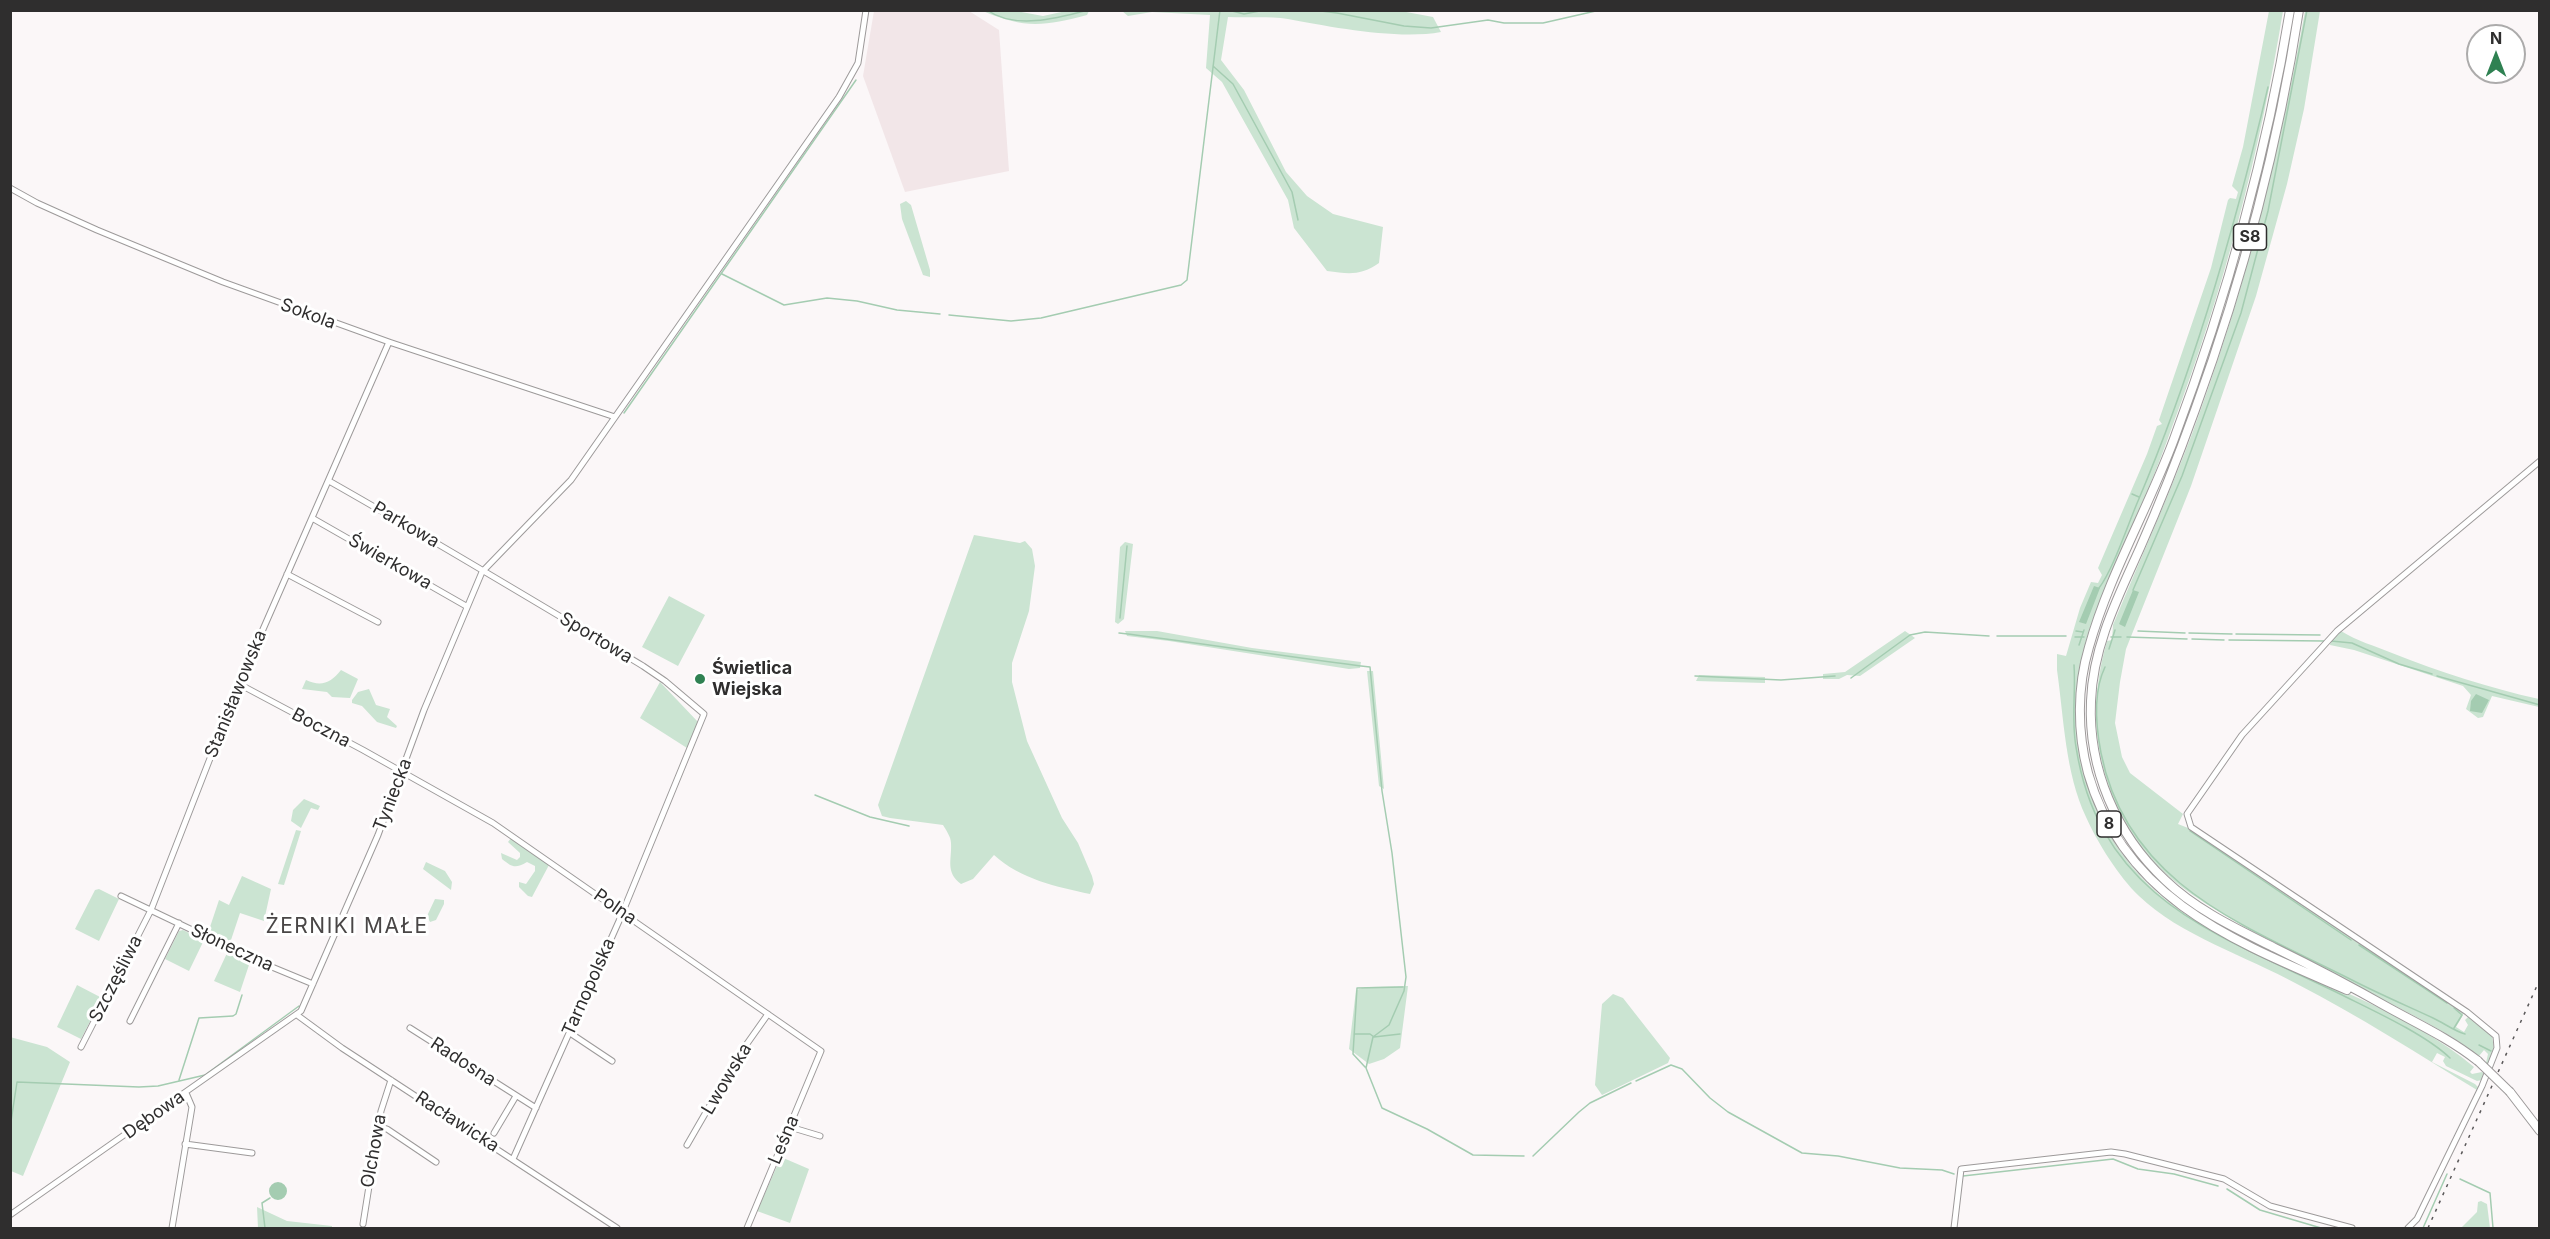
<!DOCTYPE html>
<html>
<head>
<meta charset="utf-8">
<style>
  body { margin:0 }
  #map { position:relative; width:2550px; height:1239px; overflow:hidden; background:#fbf7f8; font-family:Inter,sans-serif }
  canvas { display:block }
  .frame { position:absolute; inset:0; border:12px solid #2f2e2e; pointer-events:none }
  .north { position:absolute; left:2466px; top:24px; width:60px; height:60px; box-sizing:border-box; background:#fff; border:2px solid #acabab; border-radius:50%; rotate:0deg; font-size:16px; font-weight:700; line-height:24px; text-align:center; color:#2f2e2e }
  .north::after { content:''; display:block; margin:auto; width:21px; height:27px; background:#2f8152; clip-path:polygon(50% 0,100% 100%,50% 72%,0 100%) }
</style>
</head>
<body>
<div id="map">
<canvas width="2550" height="1239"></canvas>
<div class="frame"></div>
<div class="north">N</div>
</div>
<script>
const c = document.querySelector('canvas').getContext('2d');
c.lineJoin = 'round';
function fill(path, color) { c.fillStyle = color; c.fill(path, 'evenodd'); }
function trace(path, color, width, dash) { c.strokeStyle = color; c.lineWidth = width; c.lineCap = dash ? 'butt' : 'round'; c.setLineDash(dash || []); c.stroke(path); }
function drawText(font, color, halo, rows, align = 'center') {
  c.font = font + ' Inter,sans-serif'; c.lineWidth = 6; c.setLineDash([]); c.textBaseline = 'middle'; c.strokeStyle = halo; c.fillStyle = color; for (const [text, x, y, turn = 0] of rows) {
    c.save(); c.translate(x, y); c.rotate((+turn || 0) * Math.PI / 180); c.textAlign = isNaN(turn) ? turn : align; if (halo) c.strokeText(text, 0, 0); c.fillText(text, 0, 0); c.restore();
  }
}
fill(new Path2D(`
  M874 11H969L999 30 1009 171 905 192 863 76Z`), '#f2e6e8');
fill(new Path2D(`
  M983 11H1016L1043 16 1066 11H1089L1087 15C1045 26 1024 29 983 11Z
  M1401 11 1433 17 1441 32C1398 40 1331 27 1288 19 1269 16 1247 18 1228 17L1221 60 1244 90 1286 172 1307 196 1333 214 1383 227 1379 263C1360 276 1349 274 1327 271L1294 228 1288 200 1222 82 1206 68 1210 15 1152 12 1128 16 1122 11Z
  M2269 11H2283C2260 153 2223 292 2172 427 2157 470 2139 512 2120 554 2102 596 2082 637 2078 684 2077 696 2079 710 2079 723 2083 789 2102 838 2150 886 2180 915 2218 934 2255 952 2329 987 2411 1014 2474 1067L2470 1072 2472 1074 2482 1072 2484 1074 2482 1080 2477 1081 2446 1066 2443 1061 2445 1057 2437 1053 2432 1062 2475 1084 2478 1087 2477 1090C2418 1054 2359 1016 2297 984 2248 957 2179 935 2139 896 2119 877 2097 842 2086 817 2065 772 2064 719 2057 670V654L2066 656 2080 608 2091 582 2098 583 2102 575 2098 568 2147 454 2157 426 2162 424 2159 420 2211 268 2228 200 2230 198 2236 199 2238 192 2232 186 2243 147Z
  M2305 11H2320L2304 109 2287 184 2256 296 2191 486 2126 649 2120 682 2115 723 2122 757 2130 773 2183 814 2178 824 2188 828 2463 1012V1015L2456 1027 2464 1032 2468 1025 2465 1020 2468 1017 2492 1036 2494 1049 2488 1064 2486 1063 2488 1054 2484 1050 2479 1056C2445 1030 2407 1012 2369 993 2335 976 2302 957 2269 939 2196 900 2136 869 2108 784 2092 736 2093 690 2107 641L2112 640 2113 625C2143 552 2176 481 2202 406 2248 277 2281 145 2305 11Z
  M906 201 911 205 930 270V277L923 275 902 219 900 204Z
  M974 535 1020 543 1025 541 1032 549 1035 566 1029 611 1012 663V682L1027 741 1062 818 1078 843 1092 876 1094 884 1090 894C1057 887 1020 879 994 855L973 879 961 884C945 872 952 860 951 843 951 837 946 830 943 825L890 818 882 816 878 805Z
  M1125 542 1133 544 1124 619 1118 624 1115 622 1120 547Z
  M669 596 705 615 678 666 642 647Z
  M1125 631H1157L1252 648 1361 662 1360 668 1349 669 1169 641 1127 636Z
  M1905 631 1915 638 1860 676 1847 675 1839 679H1823V674L1845 672Z
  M2341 631C2357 641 2375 646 2392 653 2440 672 2489 688 2539 699V707L2492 696 2483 717 2478 718 2466 709 2471 695 2463 686 2354 650 2330 645 2331 640Z
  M341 670 358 679 350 698 332 697 327 692 302 689 306 680C321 687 331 683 341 670Z
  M1367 671H1373L1384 789 1379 786Z
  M1699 675 1765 677V683L1696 681Z
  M660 682 698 722 687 748 640 718Z
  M369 689 376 705 390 709 387 717 397 726 396 728 377 722 362 706 352 703V700L358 692Z
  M304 799 320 806 318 810 311 808 301 828 291 821 293 810Z
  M296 830 301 831 284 885 278 884Z
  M511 838 549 865 532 897 528 896 519 887V882L526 884 535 871V866L527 862C515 869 512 867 502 859L501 853 517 860 520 857V853L508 842Z
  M426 862 445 871 452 882 451 890 423 869Z
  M242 876 271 889 264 921 240 913 230 943 208 933 219 900 229 905Z
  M99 889 119 899 99 941 75 929 95 890Z
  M435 899 444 900V904L436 920 430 922 427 916Z
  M183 930 204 940 189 971 165 959 179 931Z
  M228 951 250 962 240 992 214 981Z
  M77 985 102 998 81 1039 57 1027Z
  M1408 986 1400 1048 1384 1059 1369 1064 1349 1049 1356 990 1366 987Z
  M1613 994 1623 998 1670 1058 1668 1063 1602 1095 1595 1085 1602 1004Z
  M10 1037 47 1047 70 1062 23 1176 11 1171Z
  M781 1157 809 1169 790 1223 757 1211Z
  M2481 1201 2487 1204 2490 1228H2461L2477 1212 2478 1202Z
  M257 1207 287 1221 332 1226V1228H258Z`), '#cbe4d2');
fill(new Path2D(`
  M2094 586 2100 588 2086 624 2079 622Z
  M2133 590 2139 592 2125 627 2119 624Z
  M2476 694 2489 700 2482 713 2470 711 2471 701Z
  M269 1191a9 9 0 1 1 18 0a9 9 0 1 1-18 0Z`), '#a4ccb1');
trace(new Path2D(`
  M987 10C1015 30 1058 18 1088 10
  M1228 10 1244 14 1265 10
  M1313 10 1337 13 1404 26 1431 28 1488 20 1504 23H1543L1600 10
  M1213 66 1233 84 1274 159 1292 192 1298 220
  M722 274 784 305 827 298 857 301 897 310 940 314
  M949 315 1011 321 1041 318 1181 285 1187 280 1220 10
  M624 413 856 80
  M2132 494 2139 497
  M2099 588C2113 570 2128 524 2138 501 2195 367 2235 228 2268 87
  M2133 590 2182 476 2241 313 2268 211 2307 10
  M1120 618 1127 546
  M2076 631 2083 632
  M2138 631 2185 633
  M1119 633C1203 643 1286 657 1370 667L1382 791 1392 853 1406 977 1404 991 1389 1025 1373 1037 1366 1068 1382 1108 1427 1129 1473 1155 1524 1156
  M2189 633 2232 634
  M2236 634 2320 635
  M1997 636H2066
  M2075 637H2084
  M2111 637H2121
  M2127 637 2187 639
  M2192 639 2224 640
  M2229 640 2324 641
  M2331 641 2352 643 2399 664 2432 674
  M2079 645 2084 630
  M2109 649 2115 630
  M2074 665C2076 692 2071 719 2076 747 2100 900 2219 935 2340 994 2372 1010 2425 1034 2450 1058
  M2105 667C2093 692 2096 727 2101 753 2127 884 2243 925 2350 979 2377 993 2405 1005 2433 1018 2444 1023 2454 1031 2465 1034
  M1695 676 1781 680 1835 676
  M2437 676 2540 705
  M1851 678 1910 635 1925 632 1989 636
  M815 795 870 817 909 826
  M2190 831 2351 940
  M2359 945 2447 1003
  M2454 1028 2462 1015 2454 1008
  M1354 1034H1370L1374 1037 1400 1034
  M2479 1045 2491 1051
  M1365 1067 1353 1054 1357 988 1403 987
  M179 1080 199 1018 233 1016 236 1014 242 995
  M1636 1081 1671 1065 1682 1069 1710 1098 1728 1112 1802 1153 1838 1156 1900 1168 1942 1170 1954 1174
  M10 1128 17 1082 139 1087 158 1086 205 1075 299 1006
  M1533 1156 1579 1112 1590 1103 1631 1083
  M1963 1176 2113 1159 2138 1169 2174 1174 2218 1186
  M2460 1179 2490 1193 2493 1228
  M2227 1189 2260 1210 2321 1228
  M265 1228 262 1203 270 1198
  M2423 1228 2447 1174`), '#a4ccb1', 1.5);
const minor = new Path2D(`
  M10 188 37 203 97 230 223 282 389 342 615 417
  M329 481C435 541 539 604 643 666L665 681 704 714 619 921 513 1159
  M312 518 466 606
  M287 574 378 622
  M239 684 363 750 493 823 821 1051 747 1228
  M121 896 255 960 313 984
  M297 1015 342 1048 617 1228
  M130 1021 179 923
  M410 1028 536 1108
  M570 1033 612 1061
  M81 1047 151 910 239 684 389 342
  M378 1126 387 1129 436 1162
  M790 1127 820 1136
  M494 1133 516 1096
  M185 1144 252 1153
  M687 1145 739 1055 768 1014
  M10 1215 301 1011 378 835 424 710 482 572 571 480 839 97 858 63 866 10
  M363 1224 381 1111 391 1080
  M172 1228 192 1107 186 1093
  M1954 1228 1961 1169 2111 1152 2125 1154 2224 1179 2270 1206 2352 1228
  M2408 1228 2417 1219 2482 1086 2497 1048 2496 1036 2467 1012 2191 827 2187 814 2242 735 2337 631 2540 461`);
const highway = new Path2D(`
  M2290 10C2266 157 2226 300 2174 439 2148 509 2109 575 2089 647 2077 687 2077 732 2088 773 2124 900 2236 942 2347 990
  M2299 10C2278 146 2242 281 2195 410 2178 457 2160 503 2140 548 2118 597 2093 646 2091 701 2088 769 2116 834 2165 880 2196 910 2237 929 2275 948 2314 967 2352 987 2389 1008 2420 1025 2450 1039 2478 1061
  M2510 1092 2540 1131`);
trace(minor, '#9d9a9a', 7);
trace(highway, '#9d9a9a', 10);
trace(minor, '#fff', 5);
trace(highway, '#fff', 8);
trace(new Path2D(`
  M2428 1228 2540 979`), '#5a5859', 1.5, [3, 6]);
const highwayBridge = new Path2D(`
  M2478 1061 2510 1092`);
trace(highwayBridge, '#9d9a9a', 10, []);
trace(highwayBridge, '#fff', 8);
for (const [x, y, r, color] of [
  [700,679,6,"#2f8152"]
]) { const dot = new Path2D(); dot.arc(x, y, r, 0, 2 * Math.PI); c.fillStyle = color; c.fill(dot); trace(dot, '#fff', 2); }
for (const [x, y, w] of [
  [2250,237,33],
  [2109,824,24]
]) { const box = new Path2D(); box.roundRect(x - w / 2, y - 13, w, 26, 4.5); c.fillStyle = '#fff'; c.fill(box); trace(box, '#2f2e2e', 1.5); }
drawText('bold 16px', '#2f2e2e', null, [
  ["S8",2250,237],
  ["8",2109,824]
]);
drawText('18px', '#2f2e2e', '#fff', [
  ["Sokola",308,314,20],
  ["Parkowa",406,525,30],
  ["Świerkowa",390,562,30],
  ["Sportowa",596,638,31],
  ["Stanisławowska",236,694,-68],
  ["Boczna",321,728,28],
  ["Tyniecka",393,795,-69],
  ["Polna",615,907,35],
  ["Słoneczna",232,948,25],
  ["Szczęśliwa",116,979,-63],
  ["Tarnopolska",589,987,-66],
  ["Radosna",463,1062,33],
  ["Lwowska",727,1079,-59],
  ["Dębowa",154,1115,-35],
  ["Racławicka",457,1122,33],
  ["Leśna",784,1140,-67],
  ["Olchowa",374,1151,-80]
]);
drawText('bold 18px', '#2f2e2e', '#fff', [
  ["Świetlica",712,669],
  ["Wiejska",712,690]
], 'left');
c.letterSpacing = '1.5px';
drawText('21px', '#494646', '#fff', [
  ["ŻERNIKI MAŁE",347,927]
]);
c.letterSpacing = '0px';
</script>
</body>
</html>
